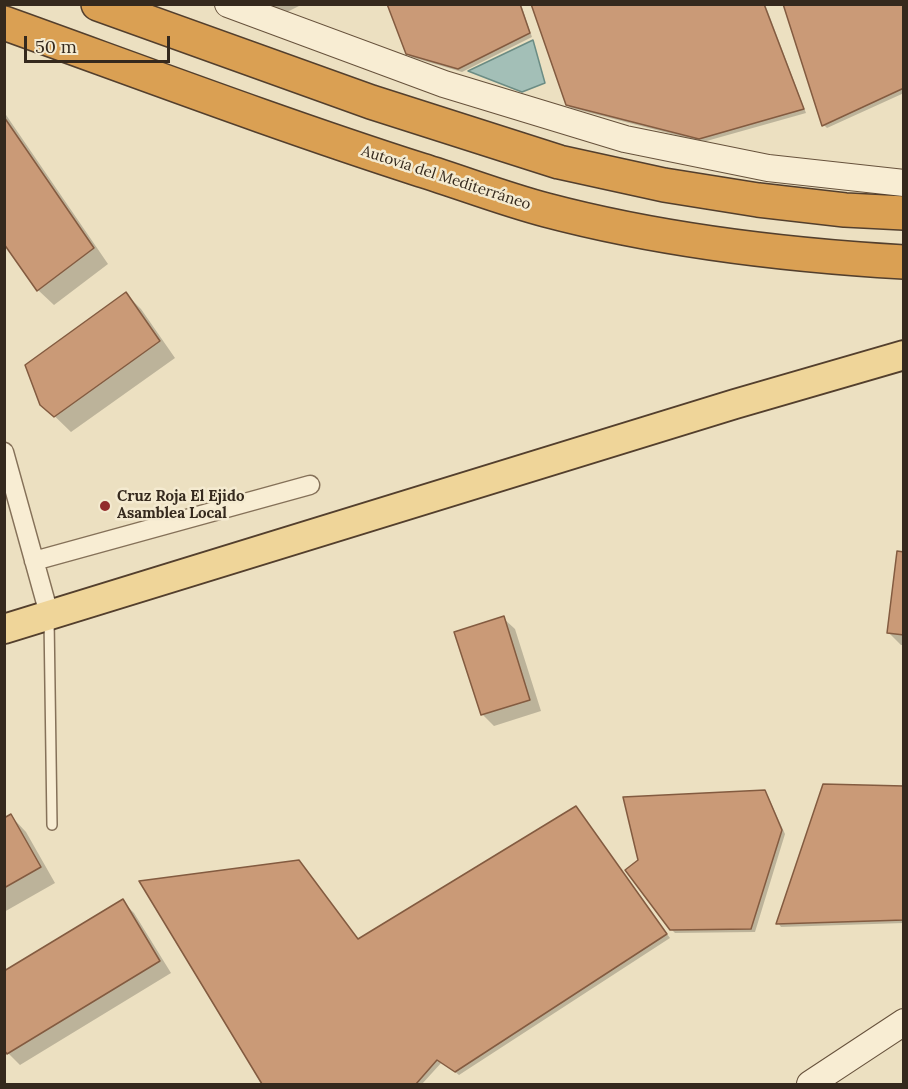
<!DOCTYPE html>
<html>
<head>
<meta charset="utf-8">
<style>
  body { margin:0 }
  #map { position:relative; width:908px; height:1089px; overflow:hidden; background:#ece0c1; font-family:Lora,serif }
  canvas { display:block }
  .frame { position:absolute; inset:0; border:6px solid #35291d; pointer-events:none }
  .scale { position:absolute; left:24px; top:36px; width:146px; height:27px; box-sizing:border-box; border:3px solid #35291d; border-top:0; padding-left:8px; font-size:18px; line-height:21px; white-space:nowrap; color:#35291d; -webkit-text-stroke:4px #f4ead0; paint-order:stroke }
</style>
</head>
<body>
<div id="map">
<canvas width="908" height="1089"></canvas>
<div class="frame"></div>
<div class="scale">50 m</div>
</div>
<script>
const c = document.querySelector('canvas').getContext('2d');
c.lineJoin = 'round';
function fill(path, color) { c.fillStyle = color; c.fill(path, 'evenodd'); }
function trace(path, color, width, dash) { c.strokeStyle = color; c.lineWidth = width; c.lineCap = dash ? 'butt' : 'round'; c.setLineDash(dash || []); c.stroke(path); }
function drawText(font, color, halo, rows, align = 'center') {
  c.font = font + ' Lora,serif'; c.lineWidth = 5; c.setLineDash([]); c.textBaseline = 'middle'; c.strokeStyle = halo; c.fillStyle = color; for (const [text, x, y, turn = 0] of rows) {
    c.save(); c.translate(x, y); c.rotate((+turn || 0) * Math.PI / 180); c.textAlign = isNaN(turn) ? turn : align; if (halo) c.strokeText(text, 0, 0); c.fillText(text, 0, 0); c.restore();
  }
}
const water = new Path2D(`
  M533 40 545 83 522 92 468 71Z`);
fill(water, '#a3bfb7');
trace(water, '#6b8c84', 1.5);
fill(new Path2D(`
  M265 4H303L287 12Z
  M388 4H521L532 37 462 72 411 57 407 53Z
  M533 4H765L806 113 703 142 571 108 567 105Z
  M904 4V93L827 128 824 125Z
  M4 112 108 264 54 305 38 290 4 241Z
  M126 294 141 309 175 358 71 432 42 404Z
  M904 554V645H901L889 633Z
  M503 618 515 629 541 711 494 726 482 714Z
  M904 787V923L781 927 778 923Z
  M764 792 768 796 785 834 755 932 675 933 671 929Z
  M579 812 670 938 459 1075 442 1062 422 1084H264L142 883 358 940Z
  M11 816 26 832 55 883 4 912V820Z
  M122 901 134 913 171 973 20 1065 8 1053Z`), '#0003');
const building = new Path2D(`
  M387 4H520L530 33 458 69 406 54Z
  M531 4H764L804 109 699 139 566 105Z
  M783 4H904V88L822 126Z
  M4 117 94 248 37 291 4 244Z
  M126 292 160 341 54 417 40 405 25 365Z
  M897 551 904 552V635L887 633Z
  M504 616 530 700 481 715 454 632Z
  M823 784 904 786V920L776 924Z
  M765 790 782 830 751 929 670 930 625 870 638 860 623 797Z
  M576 806 667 934 455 1072 437 1060 416 1084H262L139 881 299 860 358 939Z
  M11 814 41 867 4 888V818Z
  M123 899 160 961 7 1054 4 1050V971Z`);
fill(building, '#ca9a77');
trace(building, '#835b40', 1.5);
const lane = new Path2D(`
  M49 618 52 825`);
const street = new Path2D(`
  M4 452 49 614
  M34 561 310 485`);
const secondary = new Path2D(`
  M228 4 444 84 625 139 768 168 904 183
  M810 1084 904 1022`);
const primary = new Path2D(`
  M4 629 735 404 904 355`);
const highway = new Path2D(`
  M98 4 371 102 559 162 664 185 758 200 845 210 904 213
  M4 23C143 73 281 125 421 170 463 183 504 199 546 210 663 241 783 255 904 262`);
trace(lane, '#857159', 12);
trace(street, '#857159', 21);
trace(secondary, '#67523c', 28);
trace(primary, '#533f2d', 32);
trace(highway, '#533f2d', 36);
trace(lane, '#f8edd3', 9);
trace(street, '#f8edd3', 18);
trace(secondary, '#f8edd3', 26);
trace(primary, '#efd599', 28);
trace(highway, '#daa053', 33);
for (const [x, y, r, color] of [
  [105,506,6,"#922b2b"]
]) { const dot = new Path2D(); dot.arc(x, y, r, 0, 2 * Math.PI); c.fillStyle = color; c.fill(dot); trace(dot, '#f4ead0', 2); }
drawText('15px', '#35291d', '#f4ead0', [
  ["Autovía del Mediterráneo",446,178,18]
]);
drawText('bold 15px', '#35291d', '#f4ead0', [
  ["Cruz Roja El Ejido",117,497],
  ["Asamblea Local",117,514]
], 'left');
</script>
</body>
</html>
